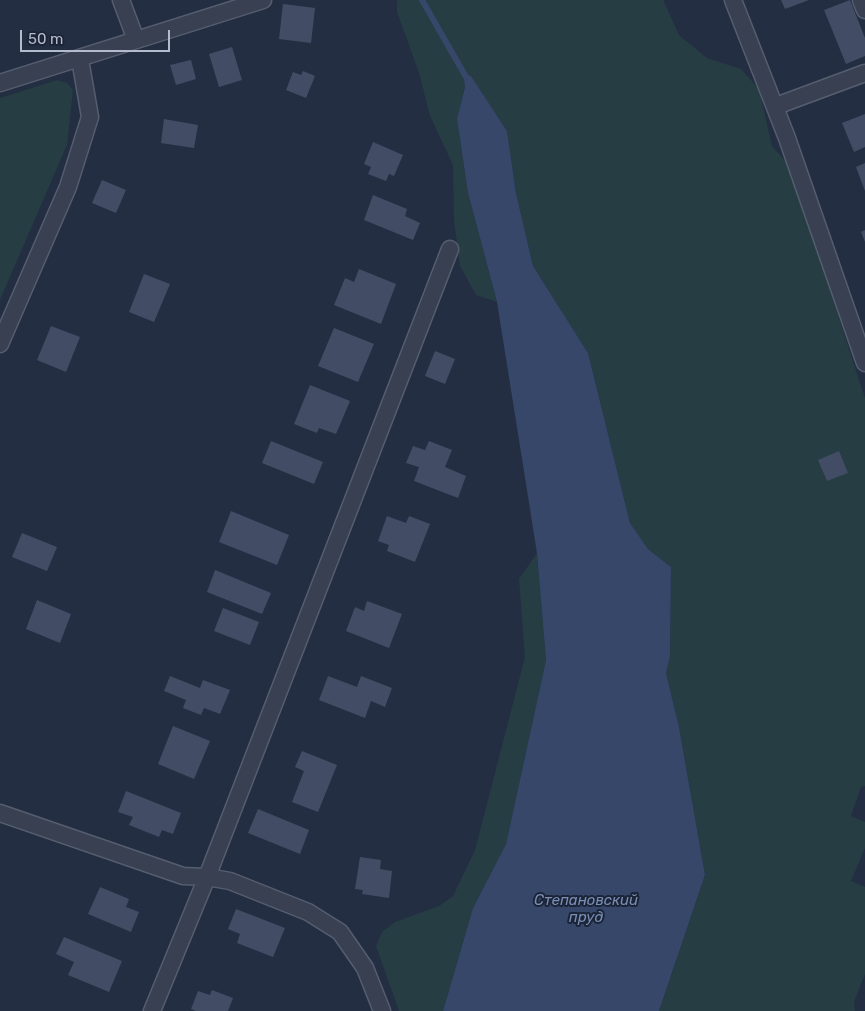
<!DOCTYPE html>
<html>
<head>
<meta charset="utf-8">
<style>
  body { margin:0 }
  #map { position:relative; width:865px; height:1011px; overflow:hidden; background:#232e42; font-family:Rubik,sans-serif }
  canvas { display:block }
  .scale { position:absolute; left:20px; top:30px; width:150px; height:22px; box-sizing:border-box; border:2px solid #b4bbcc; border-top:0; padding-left:6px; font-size:15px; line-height:18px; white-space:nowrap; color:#b4bbcc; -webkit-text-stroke:4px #1c2537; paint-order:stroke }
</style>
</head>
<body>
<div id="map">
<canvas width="865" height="1011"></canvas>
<div class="scale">50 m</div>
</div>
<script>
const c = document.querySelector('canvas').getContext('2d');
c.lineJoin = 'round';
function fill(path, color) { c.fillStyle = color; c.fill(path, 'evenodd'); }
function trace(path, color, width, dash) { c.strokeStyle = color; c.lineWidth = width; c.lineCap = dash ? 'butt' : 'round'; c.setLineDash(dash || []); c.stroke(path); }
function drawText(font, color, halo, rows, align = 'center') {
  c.font = font + ' Rubik,sans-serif'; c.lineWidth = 4; c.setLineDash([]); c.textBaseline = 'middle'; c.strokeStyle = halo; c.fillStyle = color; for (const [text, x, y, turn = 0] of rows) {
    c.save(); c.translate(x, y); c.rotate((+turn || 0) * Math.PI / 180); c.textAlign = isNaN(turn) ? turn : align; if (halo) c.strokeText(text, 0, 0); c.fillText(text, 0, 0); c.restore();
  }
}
fill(new Path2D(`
  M397 0H664V2L679 35 707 58 741 69 759 89 772 146 789 165 865 398V786L861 787 851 816 865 822V848L851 881 865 887V974L854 1002 855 1011H659L705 875 679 727 666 673 670 657 671 567 648 549 630 523 588 353 533 266 516 193 507 131 471 76 464 72 465 87 457 119 468 193 497 302 476 295 460 266 454 221 453 165 430 116 419 73 397 12Z
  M57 80 67 83 73 90 67 145 0 300V98Z
  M537 553 546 660 506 844 473 908 443 1011H399L376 946 382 932 395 922 439 906 453 896 475 850 525 657 519 579Z`), '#253d43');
fill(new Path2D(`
  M463 72 471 76 507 131 516 193 533 266 588 353 630 523 648 549 671 567 670 657 666 673 679 727 705 875 659 1011H443L473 908 506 844 546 660 537 553 497 302 468 193 457 119 465 87Z`), '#36476a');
trace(new Path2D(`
  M422 0 466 77`), '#36476a', 6);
fill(new Path2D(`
  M781 0H809L785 9Z
  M850 0 865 38V56L846 64 824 10Z
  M283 4 315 8 311 43 279 39Z
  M232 47 242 80 219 87 209 54Z
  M191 60 196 79 176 85 170 65Z
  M303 71 315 76 306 98 286 90 293 72 301 75Z
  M865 114V147L854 152 842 123Z
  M164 119 198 125 194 148 161 143Z
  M373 142 403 155 394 176 389 174 386 181 368 174 371 167 364 164Z
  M865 163V191L856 167Z
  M102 180 126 190 116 213 92 203Z
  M373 195 407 209 405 216 420 223 413 240 364 220Z
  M865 230V242L861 232Z
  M359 269 396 284 381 324 334 305 345 278 354 282Z
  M144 274 170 284 154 322 129 312Z
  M51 326 80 337 66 372 37 360Z
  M334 328 374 344 358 382 318 366Z
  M435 351 455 359 445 384 425 376Z
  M310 385 350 401 336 434 319 428 317 433 294 424Z
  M271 441 323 462 314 484 262 463Z
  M429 441 452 450 445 467 466 476 458 498 414 481 419 467 406 463 413 446 425 450Z
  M839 451 848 473 827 481 818 460Z
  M231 511 289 535 277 565 219 542Z
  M387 516 406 523 409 516 430 524 415 562 387 551 389 545 378 541Z
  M22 533 57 547 47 571 12 557Z
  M215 570 271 593 262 614 207 592Z
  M37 600 71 614 60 643 26 629Z
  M367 601 402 614 389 648 346 631 355 607 364 611Z
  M223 608 259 622 250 645 214 631Z
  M170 676 200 688 203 680 230 690 220 714 204 708 201 715 183 708 186 700 164 691Z
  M328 676 357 687 361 676 392 688 385 707 371 701 365 718 319 700Z
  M173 726 210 741 194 779 158 764Z
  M302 751 337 765 318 812 292 802 304 771 295 767Z
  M126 791 181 813 173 834 162 830 159 837 129 825 133 817 118 812Z
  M258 809 309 830 300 854 248 833Z
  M360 857 381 860 380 869 392 871 389 898 362 894 363 890 355 889Z
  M100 887 129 899 126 907 139 912 131 932 88 914Z
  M236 909 285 928 273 957 237 943 240 934 228 929Z
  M64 937 122 961 109 992 68 975 74 962 56 954Z
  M212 990 233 998 228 1011H196L191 1009 198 991 210 995Z`), '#424d65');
const street = new Path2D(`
  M121 0 136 40
  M733 0 787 138 865 363
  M861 0 865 10
  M0 83 263 0
  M776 106 865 73
  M0 344 68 187 90 117 80 59
  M0 813 183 876 207 877 230 881 308 912 340 932 365 968 382 1011
  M152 1011 207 877 450 249`);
trace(street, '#555e6f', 19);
trace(street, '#384052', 16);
drawText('italic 15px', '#7a8eb6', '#1c2537', [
  ["Степановский",586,901],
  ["пруд",586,918]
]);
</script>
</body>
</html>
